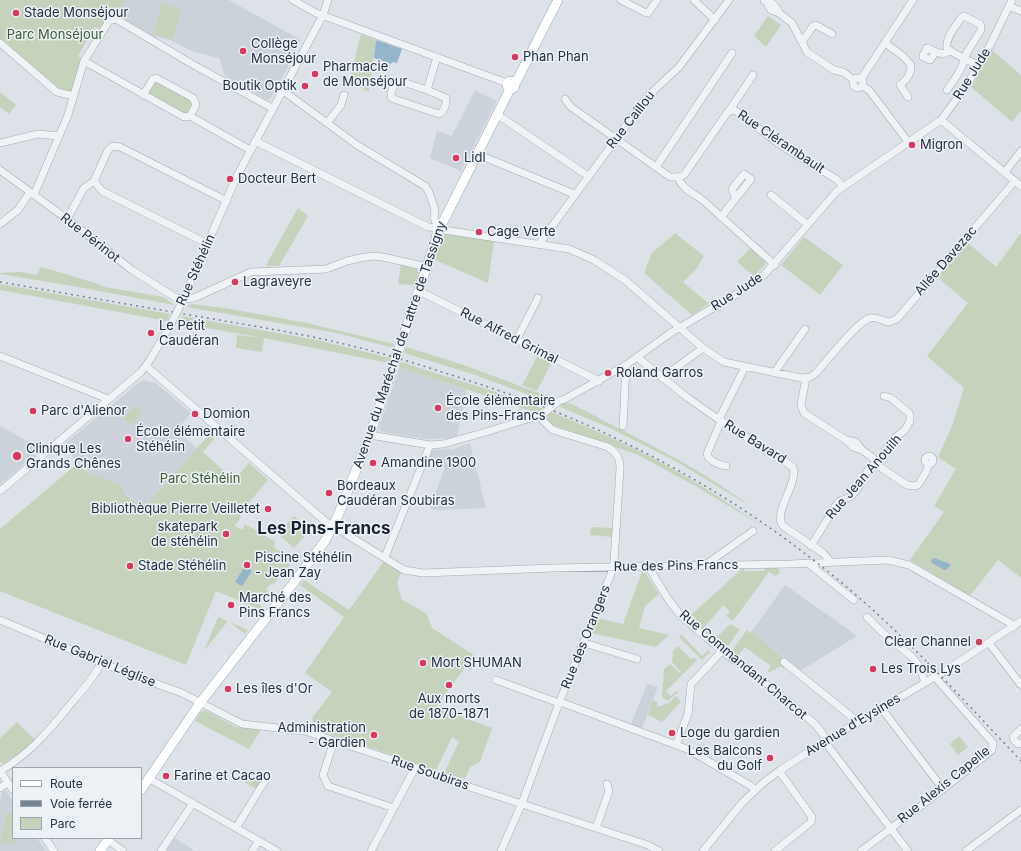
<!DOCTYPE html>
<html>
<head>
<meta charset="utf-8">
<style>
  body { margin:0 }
  #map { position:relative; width:1021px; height:851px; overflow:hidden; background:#dde2e8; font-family:Inter,sans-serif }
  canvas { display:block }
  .legend { position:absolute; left:12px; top:767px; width:130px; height:72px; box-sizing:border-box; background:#ecf1f6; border:1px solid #9ca5ad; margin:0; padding:5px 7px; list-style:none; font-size:12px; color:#253240 }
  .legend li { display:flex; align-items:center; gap:8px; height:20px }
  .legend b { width:20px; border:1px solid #9ca5ad }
</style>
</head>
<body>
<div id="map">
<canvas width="1021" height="851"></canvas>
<ul class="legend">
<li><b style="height:5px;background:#fff"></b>Route</li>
<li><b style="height:5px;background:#758393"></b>Voie ferrée</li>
<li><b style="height:11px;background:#c5d3bd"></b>Parc</li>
</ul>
</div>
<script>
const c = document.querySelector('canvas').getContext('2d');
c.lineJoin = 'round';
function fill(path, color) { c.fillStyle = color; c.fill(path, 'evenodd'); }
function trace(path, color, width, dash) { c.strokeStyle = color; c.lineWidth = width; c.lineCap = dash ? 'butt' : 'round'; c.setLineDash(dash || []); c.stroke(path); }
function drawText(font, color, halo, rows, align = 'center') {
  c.font = font + ' Inter,sans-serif'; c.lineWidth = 3; c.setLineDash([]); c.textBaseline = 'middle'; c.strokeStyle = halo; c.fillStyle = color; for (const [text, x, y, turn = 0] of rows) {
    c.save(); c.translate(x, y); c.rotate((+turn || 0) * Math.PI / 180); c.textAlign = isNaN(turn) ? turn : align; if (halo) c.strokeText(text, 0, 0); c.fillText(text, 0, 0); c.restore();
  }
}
fill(new Path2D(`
  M125 0H229L301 40 288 63 289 65 271 98 267 100 225 76 219 58 194 52 170 40 153 36 116 14Z
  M475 90 497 101 461 171 430 158 437 131 452 136Z
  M399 368 467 390 457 436 452 438 425 439 382 432 379 428Z
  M142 380 156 383 191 413 176 431 198 449 164 486 146 504H142L132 499 124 493 123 486 87 472 62 446Z
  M0 426 42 449 0 484Z
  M470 443 486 508 435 510 430 508 445 467 428 460 431 451 435 450 454 449Z
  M785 585 838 622 857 636 800 671 752 631Z
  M647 684 658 687 642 729 631 724Z
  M6 791 13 801V838H37L46 851H0V802L2 792Z
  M174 838 181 842 195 851H166Z`), '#cbd2da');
fill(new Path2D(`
  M0 0H125L116 14 111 11 100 29 95 27 78 56 81 58 73 91 69 92 58 90 0 40Z
  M162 3 181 9 173 40 154 34Z
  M768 16 781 25 766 47 754 36Z
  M361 34 376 40 369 92 349 81Z
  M992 50 1021 75V111L1012 122 971 87Z
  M158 81 191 99 192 104 187 113 182 114 149 95V90L154 82Z
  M0 92 16 105 9 114 0 107Z
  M298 208 308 216 279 266H268L266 265Z
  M447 233 494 241 488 283 435 260 443 236Z
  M675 233 704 256 696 269 683 282 709 304 692 315 644 273 652 253Z
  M1021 233V578L998 560 970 596 910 560 944 512 934 506 956 469 938 457 952 426 964 388 927 356 968 303 937 277 967 242 996 267Z
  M804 237 843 265 820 295 781 265Z
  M750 248 765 261V265L754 276 737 262Z
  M401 265 416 269 419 272 414 285 398 284Z
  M41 267 96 283 104 287 164 297 174 305 67 285 0 274V273L21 272 37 275Z
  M0 284 170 314 167 321 0 290Z
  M192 304 231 309 307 323 394 344 393 348 337 333 186 307Z
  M182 316 317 340 390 358 388 363 264 338 262 352 236 348 237 335 263 338 179 323Z
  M406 347 464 365 555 399 551 403 475 375 404 353Z
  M538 355 552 362 537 391 522 385Z
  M401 362 499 393 543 409 538 411H530L490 397 399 368Z
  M565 402 574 405C634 437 696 465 750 506L679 463 612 429 556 405Z
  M136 405 143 412 131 425 123 417Z
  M549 411C585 426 621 441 655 459 694 480 730 504 767 529L699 488 638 455 553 425 547 421 546 416Z
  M212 431 217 435 203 452 234 480 249 463 268 480 239 514 241 517 235 526 242 530 245 524 276 542 273 547 288 556 290 565 275 583 271 584 267 588 268 594 263 601 260 602 259 605 262 606 261 610 216 591 186 665 0 591V529L78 463 87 472 123 486C123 488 123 491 124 493 128 499 140 504 146 504L164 486Z
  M294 516 310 530 294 548 278 534Z
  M591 527 613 528 612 537 590 535Z
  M384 561 402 571 397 583 402 600 426 613 432 628 474 655 436 707 492 728 480 762 470 767 465 779 444 773 459 742 452 737 436 770 315 729 312 718 332 692 305 673 344 617 300 585 304 580 349 610Z
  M743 568 745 571H765V568H778L780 573 775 576 769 572 733 621 726 616 730 611 723 605 703 629 714 636 712 638 701 631 702 625 691 615Z
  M642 572 646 574 659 594 645 606 639 628 669 635 656 647 591 633 597 618 623 624Z
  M218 617 248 630 245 634 228 621 204 651Z
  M730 624 740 629 726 649 714 640Z
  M747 630 750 633 752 631 785 659 787 666 783 669 781 666 768 673 767 672 771 666 745 647 737 657 731 652Z
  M681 634 702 656 708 650 710 652 702 660 679 637Z
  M678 646 691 659 695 658 697 660 666 691 671 696 676 691 678 692 668 701 664 699 662 696 664 669 670 664 680 673 681 672 672 662 673 651Z
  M676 696 681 702 662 722 648 715 653 700 657 702V707L669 703Z
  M205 710 236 727 261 730 249 749 195 721 201 712Z
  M17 722 35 740 23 751 4 763H1L0 761V738Z
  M959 736 968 747 958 755 950 744Z
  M246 774 260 782 256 789 241 780Z
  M7 813 13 814V838H16L15 845 0 842Z`), '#c5d3bd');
fill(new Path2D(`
  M376 40 402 49 397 63 392 62 391 64 374 58Z
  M934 558 950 564 951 565 946 570H944L932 563 931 560Z
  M245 566 252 571 242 586 235 582Z`), '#95b5cb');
const minor = new Path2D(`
  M293 0 316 13 507 83
  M621 0 646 13H648L657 0
  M694 0 715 20
  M764 0C772 2 776 5 779 13
  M765 0 771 10 779 13 792 23 807 52 834 70 843 72 854 80
  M1009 6 1021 11
  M802 42 813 26 816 25 832 34
  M0 43 57 92 74 96
  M885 43 903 56 911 65C911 75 907 79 900 85L908 97
  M936 52 930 60 923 57V55L927 48C938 51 938 57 950 51
  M84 61 184 117 190 116 250 150
  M853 83a5 5 0 1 1 10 0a5 5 0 1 1-10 0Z
  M861 79 913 0
  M862 86 869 90 909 143
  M282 90 357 145 425 186 429 192 435 210 434 217 438 228
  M427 90 400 81H397C393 85 391 91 391 97L394 99 439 114C444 112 447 103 446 98L427 90 437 57
  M947 90C955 79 963 68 966 54L981 30V26L980 24 964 16 961 18C956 26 945 38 947 48 956 56 968 60 978 65
  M143 95 153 79 156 78 193 98 196 105 190 116
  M565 99 571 107 670 177H678L684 175 727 113 732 110 736 111 779 144 836 179 843 186
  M729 111 753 75
  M498 115 588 176
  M941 120 1021 186
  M327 123 341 105 344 95
  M255 141 428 227 438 228 444 230 569 249 594 260 625 280 703 348 724 362 801 378 810 377 815 374C825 363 858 321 870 318 876 316 883 321 889 322L897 319 1015 181
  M0 143 38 134 59 136
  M477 154 574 194
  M656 167 732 53
  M0 170 67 219 132 270 176 298 183 299 194 298 251 272 326 269 347 261 360 258 373 256 383 257 427 267
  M1005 172 1021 151
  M678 177C682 190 696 194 705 202 728 223 751 244 775 265
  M94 181 102 191 208 244
  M34 195 68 115 84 61 109 21 116 19 192 64 272 108
  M771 195 808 225
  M721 217 751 179 744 174 732 189 736 198
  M67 219 84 188 94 181 108 150 113 146 120 147 227 201
  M0 224 18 210 30 192
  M539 244 647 97 679 67 729 0
  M419 291 599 381
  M182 302 237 176 323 15 328 0
  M517 339 538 298
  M0 356 108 399
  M637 357 688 398 721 421 793 467C799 483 772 513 783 526L823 553 831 562
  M146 366 325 521 404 570 423 573 553 568 790 564 888 560 909 565 1010 623 1014 627
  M774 373 805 329
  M662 378 703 348
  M806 378 801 405 804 413 846 440 853 447 862 450 872 457 880 467 907 485 914 486 918 485 926 472 929 464
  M559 401 565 399 626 365 672 332 735 295 764 275 837 191 941 120 967 85 990 45 1012 0
  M719 419 745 367
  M721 421 707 454C709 461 719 465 726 466
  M623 426 626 365
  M370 435 430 445 443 444 486 432 540 415
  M846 440 856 442 862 450
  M925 460a4 4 0 1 1 8 0a4 4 0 1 1-8 0Z
  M0 491 141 372 150 360 172 322
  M811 546 836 505 840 501 850 497 856 491 868 470 881 458 891 441 905 430 910 421V415L909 413 891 398 884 396
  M385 557 430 445
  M809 564 854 600
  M705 565 753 531
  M648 566 668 599 681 616 726 654 767 684 815 724 823 734 825 742 908 851
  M867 617 883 633 912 657 919 666 925 682
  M0 620 129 674 182 693 242 724 305 731 426 771 442 778 648 845 659 851
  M584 643 637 659
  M989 643 1021 685
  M784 662 852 717 856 724
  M496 680 559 703H563L687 749 751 786 755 790
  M882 709 943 789
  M1021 729 1013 737 1014 740 1018 744 1021 743
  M334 741 323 775 328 786 394 808
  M676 745 688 714 691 684 722 651
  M0 771C28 755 49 731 69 706 81 692 93 679 102 662
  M0 771 13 790
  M148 778 277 851
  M0 788 8 782
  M236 828 266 779
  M596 828 609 791 607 784
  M45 838 54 851
  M108 840 123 851
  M161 851 193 803
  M252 851 259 841
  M371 851 415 768
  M501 851 522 803 559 703 611 574 614 562 620 469C620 458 617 453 608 447L553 430C547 426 544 420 538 416
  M703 851 742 803 763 783 779 771 819 745 945 671 1021 621
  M775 851 811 822 812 817 779 771
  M861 851 943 789 992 750 993 743 934 676
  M966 851 1021 810`);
const major = new Path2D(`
  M507 85a4 4 0 1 1 8 0a4 4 0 1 1-8 0Z
  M515 84 558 0
  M398 352 436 239 438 228 444 220 510 89
  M141 790 200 703 295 581 325 541 337 518 370 435 393 366
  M100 851 109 838`);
trace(minor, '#a2aab2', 8);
trace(major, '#9ca8b4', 10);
trace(minor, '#f0f3f6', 7);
trace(major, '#fff', 9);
trace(new Path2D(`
  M0 282C69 294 138 306 207 318 253 326 299 333 344 344 378 352 412 362 445 373 486 386 526 399 566 416 657 454 743 504 821 566 895 624 957 693 1021 761`), '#758393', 1.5, [2, 4]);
const minorBridge = new Path2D(`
  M172 322 181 304
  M544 413 559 401`);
const majorBridge = new Path2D(`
  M393 366 398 352`);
trace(minorBridge, '#a2aab2', 8, []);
trace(majorBridge, '#9ca8b4', 10, []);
trace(minorBridge, '#f0f3f6', 7);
trace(majorBridge, '#fff', 9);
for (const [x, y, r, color] of [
  [16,13,4,"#d73860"],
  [243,51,4,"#d73860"],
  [515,57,4,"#d73860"],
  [315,74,4,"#d73860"],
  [305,86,4,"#d73860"],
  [912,145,4,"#d73860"],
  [456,158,4,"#d73860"],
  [230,179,4,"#d73860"],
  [479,232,4,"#d73860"],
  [235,282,4,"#d73860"],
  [151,333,4,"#d73860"],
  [608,373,4,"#d73860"],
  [438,408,4,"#d73860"],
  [33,411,4,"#d73860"],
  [195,414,4,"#d73860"],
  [128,439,4,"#d73860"],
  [17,456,5,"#d73860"],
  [373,463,4,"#d73860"],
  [329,493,4,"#d73860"],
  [268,509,4,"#d73860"],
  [226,534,4,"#d73860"],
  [247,565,4,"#d73860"],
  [130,566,4,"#d73860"],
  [231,605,4,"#d73860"],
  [979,642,4,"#d73860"],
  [423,663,4,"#d73860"],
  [873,669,4,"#d73860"],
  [449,685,4,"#d73860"],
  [228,689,4,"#d73860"],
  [672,733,4,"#d73860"],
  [374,735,4,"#d73860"],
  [770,758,4,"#d73860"],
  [166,776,4,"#d73860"]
]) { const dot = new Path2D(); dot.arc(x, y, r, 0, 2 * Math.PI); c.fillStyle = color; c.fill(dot); trace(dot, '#ecf1f6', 1.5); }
drawText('13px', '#253240', '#ecf1f6', [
  ["Stade Monséjour",24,13],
  ["Collège",251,44],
  ["Monséjour",251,59],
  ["Phan Phan",523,57],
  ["Pharmacie",323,67],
  ["de Monséjour",323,82],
  ["Boutik Optik",297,86,"right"],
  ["Migron",920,145],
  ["Lidl",464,158],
  ["Docteur Bert",238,179],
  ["Cage Verte",487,232],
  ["Lagraveyre",243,282],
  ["Le Petit",159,326],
  ["Caudéran",159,341],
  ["Roland Garros",616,373],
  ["École élémentaire",446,401],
  ["des Pins-Francs",446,416],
  ["Parc d'Alienor",41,411],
  ["Domion",203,414],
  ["École élémentaire",136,432],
  ["Stéhélin",136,447],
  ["Clinique Les",26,449],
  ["Grands Chênes",26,464],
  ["Amandine 1900",381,463],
  ["Bordeaux",337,486],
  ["Caudéran Soubiras",337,501],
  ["Bibliothèque Pierre Veilletet",260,509,"right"],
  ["skatepark",218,527,"right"],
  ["de stéhélin",218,542,"right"],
  ["Piscine Stéhélin",255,558],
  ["- Jean Zay",255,573],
  ["Stade Stéhélin",138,566],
  ["Marché des",239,598],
  ["Pins Francs",239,613],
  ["Clear Channel",971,642,"right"],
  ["Mort SHUMAN",431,663],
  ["Les Trois Lys",881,669],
  ["Les îles d'Or",236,689],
  ["Aux morts",449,699,"center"],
  ["de 1870-1871",449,714,"center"],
  ["Administration",366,728,"right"],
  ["- Gardien",366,743,"right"],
  ["Loge du gardien",680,733],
  ["Les Balcons",762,751,"right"],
  ["du Golf",762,766,"right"],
  ["Farine et Cacao",174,776]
], 'left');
drawText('13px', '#3e5c32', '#ecf1f6', [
  ["Parc Monséjour",55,35],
  ["Parc Stéhélin",200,479]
]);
drawText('13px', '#253240', '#ecf1f6', [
  ["Rue Jude",972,74,-58],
  ["Rue Caillou",631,120,-52],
  ["Rue Clérambault",781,142,34],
  ["Rue Périnot",90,238,38],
  ["Allée Davezac",946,261,-49],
  ["Rue Stéhélin",196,270,-66],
  ["Rue Jude",737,292,-33],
  ["Rue Alfred Grimal",509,336,27],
  ["Avenue du Maréchal de Lattre de Tassigny",400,345,-71],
  ["Rue Bavard",755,442,32],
  ["Rue Jean Anouilh",864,477,-49],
  ["Rue des Pins Francs",676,566,-1],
  ["Rue des Orangers",586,637,-68],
  ["Rue Gabriel Léglise",100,661,22],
  ["Rue Commandant Charcot",743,665,40],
  ["Avenue d'Eysines",853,725,-31],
  ["Rue Soubiras",430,773,19],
  ["Rue Alexis Capelle",944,785,-39]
]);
drawText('bold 17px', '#182330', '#ecf1f6', [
  ["Les Pins-Francs",324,529]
]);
</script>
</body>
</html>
